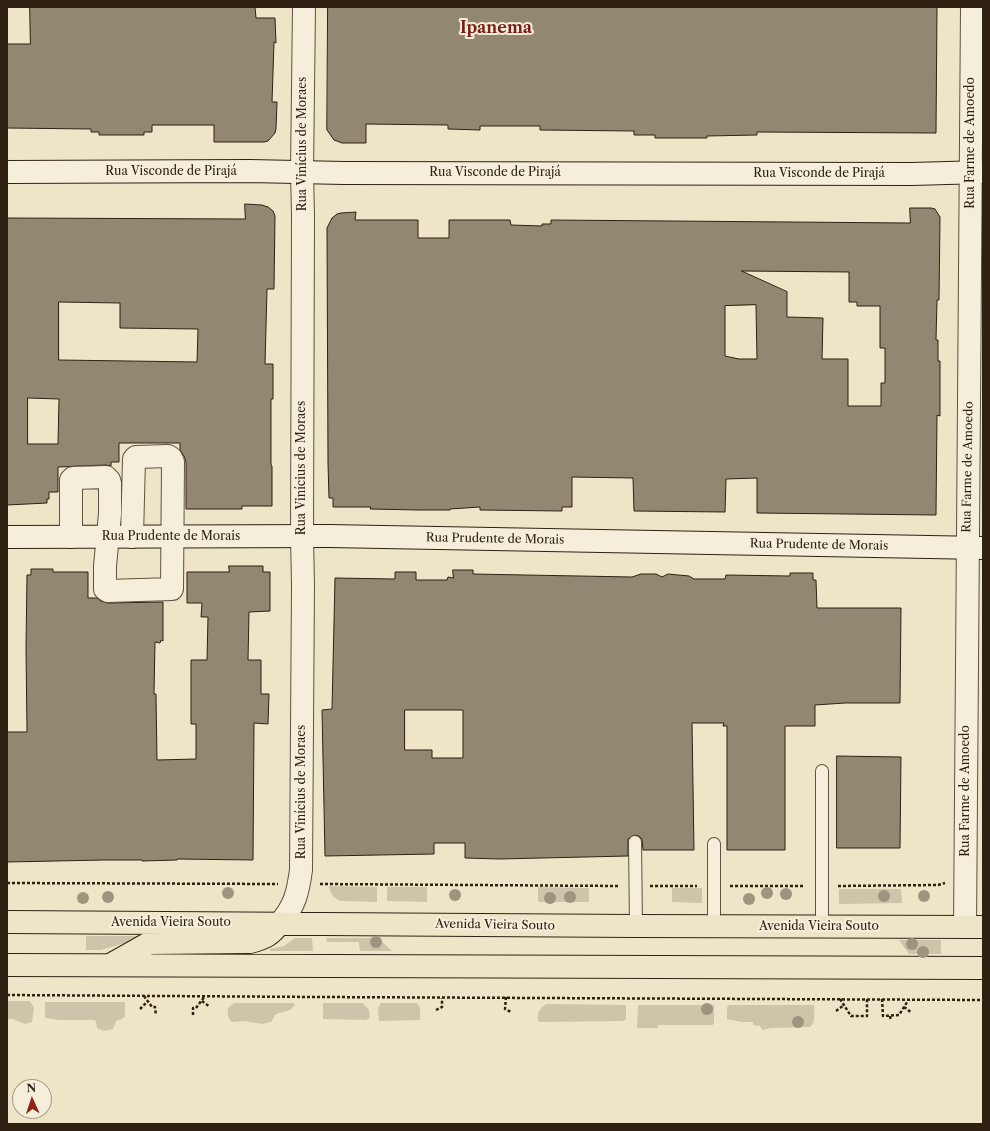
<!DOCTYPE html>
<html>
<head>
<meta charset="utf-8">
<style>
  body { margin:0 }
  #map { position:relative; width:990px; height:1131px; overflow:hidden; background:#eee5c8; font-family:"Libre Caslon Text",serif }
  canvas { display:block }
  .frame { position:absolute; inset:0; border:8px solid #2e2112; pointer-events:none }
  .north { position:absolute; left:12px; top:1079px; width:40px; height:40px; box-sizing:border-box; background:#f4eedb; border:1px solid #a59c8b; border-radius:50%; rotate:357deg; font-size:11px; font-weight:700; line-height:16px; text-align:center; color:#2e2112 }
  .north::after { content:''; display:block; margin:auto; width:14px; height:18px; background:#8f2418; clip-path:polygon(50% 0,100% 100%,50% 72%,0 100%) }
</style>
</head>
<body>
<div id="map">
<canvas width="990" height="1131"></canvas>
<div class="frame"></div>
<div class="north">N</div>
</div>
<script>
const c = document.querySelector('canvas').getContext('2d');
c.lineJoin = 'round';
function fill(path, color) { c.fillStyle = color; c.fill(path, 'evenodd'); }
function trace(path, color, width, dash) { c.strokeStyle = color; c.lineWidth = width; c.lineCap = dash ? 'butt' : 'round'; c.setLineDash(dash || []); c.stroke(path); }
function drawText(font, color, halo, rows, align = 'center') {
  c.font = font + ' "Libre Caslon Text",serif'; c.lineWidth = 4; c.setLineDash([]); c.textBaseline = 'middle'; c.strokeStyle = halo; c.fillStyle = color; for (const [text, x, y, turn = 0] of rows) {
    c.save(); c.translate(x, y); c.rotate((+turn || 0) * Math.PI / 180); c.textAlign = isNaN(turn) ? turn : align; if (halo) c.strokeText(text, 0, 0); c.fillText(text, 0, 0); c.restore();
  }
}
fill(new Path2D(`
  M329 886 377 887V902L341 901C334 899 330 894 329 886Z
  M387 887H427V902L387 901Z
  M538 887 589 888V902H538Z
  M672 888H702V903L672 902Z
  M839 889H901L902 903 839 904Z
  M86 936H142V938L101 950H86Z
  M295 938H312L313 951H270V949L284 946Z
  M326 938H378L392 951H360L359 942H327Z
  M899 940H941V954H909Z
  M7 1001H30L34 1008 32 1022 25 1024 13 1019H7Z
  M45 1002H125V1016L122 1019 116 1021 113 1029 104 1031 97 1028 96 1021 94 1020H59L45 1018Z
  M234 1003H293L295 1005 290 1010 276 1014 271 1022 262 1024 245 1021 232 1022C228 1018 227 1014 228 1008Z
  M323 1003H363L369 1010 370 1018 366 1020 323 1019Z
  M381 1003H417L420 1008V1020L379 1021 378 1008Z
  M546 1004 626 1005V1019L623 1021 539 1022C535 1015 540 1008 546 1004Z
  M638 1005H714V1024L712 1025H658V1028H637Z
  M728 1005H814C814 1012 816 1022 810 1027L770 1028 763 1030 760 1026 753 1025V1022H741L727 1019V1008Z`), '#cdc4a9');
const building = new Path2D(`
  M30 7H255L256 18H275L276 43 274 42 272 102H277L276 129 275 133 268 141 264 142H214V125H152V132H144V135H99V132H91V129L7 128V44H30Z
  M328 7H937L936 133 757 132V135L707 136V138H655V135H634V131L540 130V126H480V130L448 129V125L366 124V143H342L334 140 327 130Z
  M245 204 262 205 268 207 273 211 275 216 274 289H267L265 364H273V399H271V465L272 466V506H242V509H186V462L184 456 180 450V443H119V462H111V466L106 465 58 467V492H49V499H47V503L7 505V218L245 219ZM59 302 120 303V328L198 329 197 362 59 360ZM28 398 59 399 58 444H28Z
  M910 208H931L935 209 940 217 939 300H937L936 340H938V361H940V416L937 415 936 515 757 513V478L726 479 725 512 634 511 633 478 572 477V507H562V511L480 510V507L450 509V510H419L370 509 371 507H333V498H329L328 463 327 228 332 218 337 214 341 213 356 212 355 220H418V238H449V220H510L511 225 542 226V224H551V220L910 223ZM742 271 849 272V302H857V306H880V348H885V383H881V406H848V359H822L823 318 787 317V292ZM756 305 757 359H739L725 356V306Z
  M229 566H263V572H270V611L249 612 248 660H261V694H269L268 724 254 723 253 860 177 859V860L142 861V860H104L7 862V732H27L26 648 27 575H31V569H53V572H88V598H97L101 601 108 603 163 602V641L161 640 160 643 155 642 154 694H156L157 760 196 759V724H191V660H207L208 617H201L202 603H187V572H229Z
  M453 570H473V574L632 577 641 574H656L662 577 668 574 689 576 694 579H725L726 575 790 576V573H813V580H816L817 608H901L900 703H845L815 705V726H785V850H727V726H723L724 723H692L694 850H643L642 839 639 836 635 835 628 839V856L499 859 465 858V843H434V854L325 856 322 710 332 709 335 578 395 579V572H416V580H447L448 577 453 578ZM405 710H463V758H432V750H405Z
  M837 756 901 757 900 848H837Z`);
fill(building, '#928771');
trace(building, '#2e2112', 1);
const service = new Path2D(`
  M635 842 636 926
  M714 926V844
  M822 927V771`);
const minor = new Path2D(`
  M71 537V480L73 478 106 477 109 480 110 483V514L105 566V589L108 591 172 589 173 462 171 458 168 456 136 457 134 459 132 537
  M280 923C295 906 298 892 301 870L303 585 302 537 303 215 302 172 304 7
  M965 927 972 7`);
const secondary = new Path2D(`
  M7 172 250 171 344 173 912 174 983 172
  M7 537 329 536 983 548`);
const trunk = new Path2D(`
  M7 922 636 926 983 927
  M7 965 983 968
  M110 965 149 943 250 942C265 938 271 935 280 923`);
trace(service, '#5e5240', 14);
trace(minor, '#5e5240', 24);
trace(secondary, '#2e2112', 24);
trace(trunk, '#2e2112', 24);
trace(new Path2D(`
  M7 883 278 884
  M320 884 619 886
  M650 886H697
  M730 886H805
  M838 886 938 885 945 883
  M7 995 319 997 983 1000
  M144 996 152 1007H155L156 1015
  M506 997 505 1009 511 1012
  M840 999 851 1016H867V999
  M882 999 883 1016 899 1015 909 999
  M202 1001 210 1007
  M904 1007 912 1013
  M140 1009 148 1001
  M436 1010 442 1007V998
  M836 1011 844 1005
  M193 1015V1008H196L205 996
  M890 1016 891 1021`), '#2e2112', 2.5, [3, 2]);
trace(service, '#f4eedb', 12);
trace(minor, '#f4eedb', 22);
trace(secondary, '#f4eedb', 22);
trace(trunk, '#eee5c8', 22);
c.fillStyle = '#9f947d';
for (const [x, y] of [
  [228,893],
  [767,893],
  [786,894],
  [455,895],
  [884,896],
  [924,896],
  [108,897],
  [570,897],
  [83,898],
  [550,898],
  [749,899],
  [376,942],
  [912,944],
  [923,952],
  [707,1009],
  [798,1022]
]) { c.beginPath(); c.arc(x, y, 6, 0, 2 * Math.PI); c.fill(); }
drawText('12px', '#2e2112', '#f4eedb', [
  ["Rua Farme de Amoedo",971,143,-90],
  ["Rua Vinícius de Moraes",303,144,-90],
  ["Rua Visconde de Pirajá",171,172],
  ["Rua Visconde de Pirajá",495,173],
  ["Rua Visconde de Pirajá",819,174],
  ["Rua Farme de Amoedo",968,467,-89],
  ["Rua Vinícius de Moraes",302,468,-90],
  ["Rua Prudente de Morais",171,537],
  ["Rua Prudente de Morais",495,539,1],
  ["Rua Prudente de Morais",819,545,1],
  ["Rua Farme de Amoedo",966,791,-90],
  ["Rua Vinícius de Moraes",302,792,-90],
  ["Avenida Vieira Souto",171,923],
  ["Avenida Vieira Souto",495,925,1],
  ["Avenida Vieira Souto",819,927]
]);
drawText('bold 16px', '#7a1f14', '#f4eedb', [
  ["Ipanema",496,28]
]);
</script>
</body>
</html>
